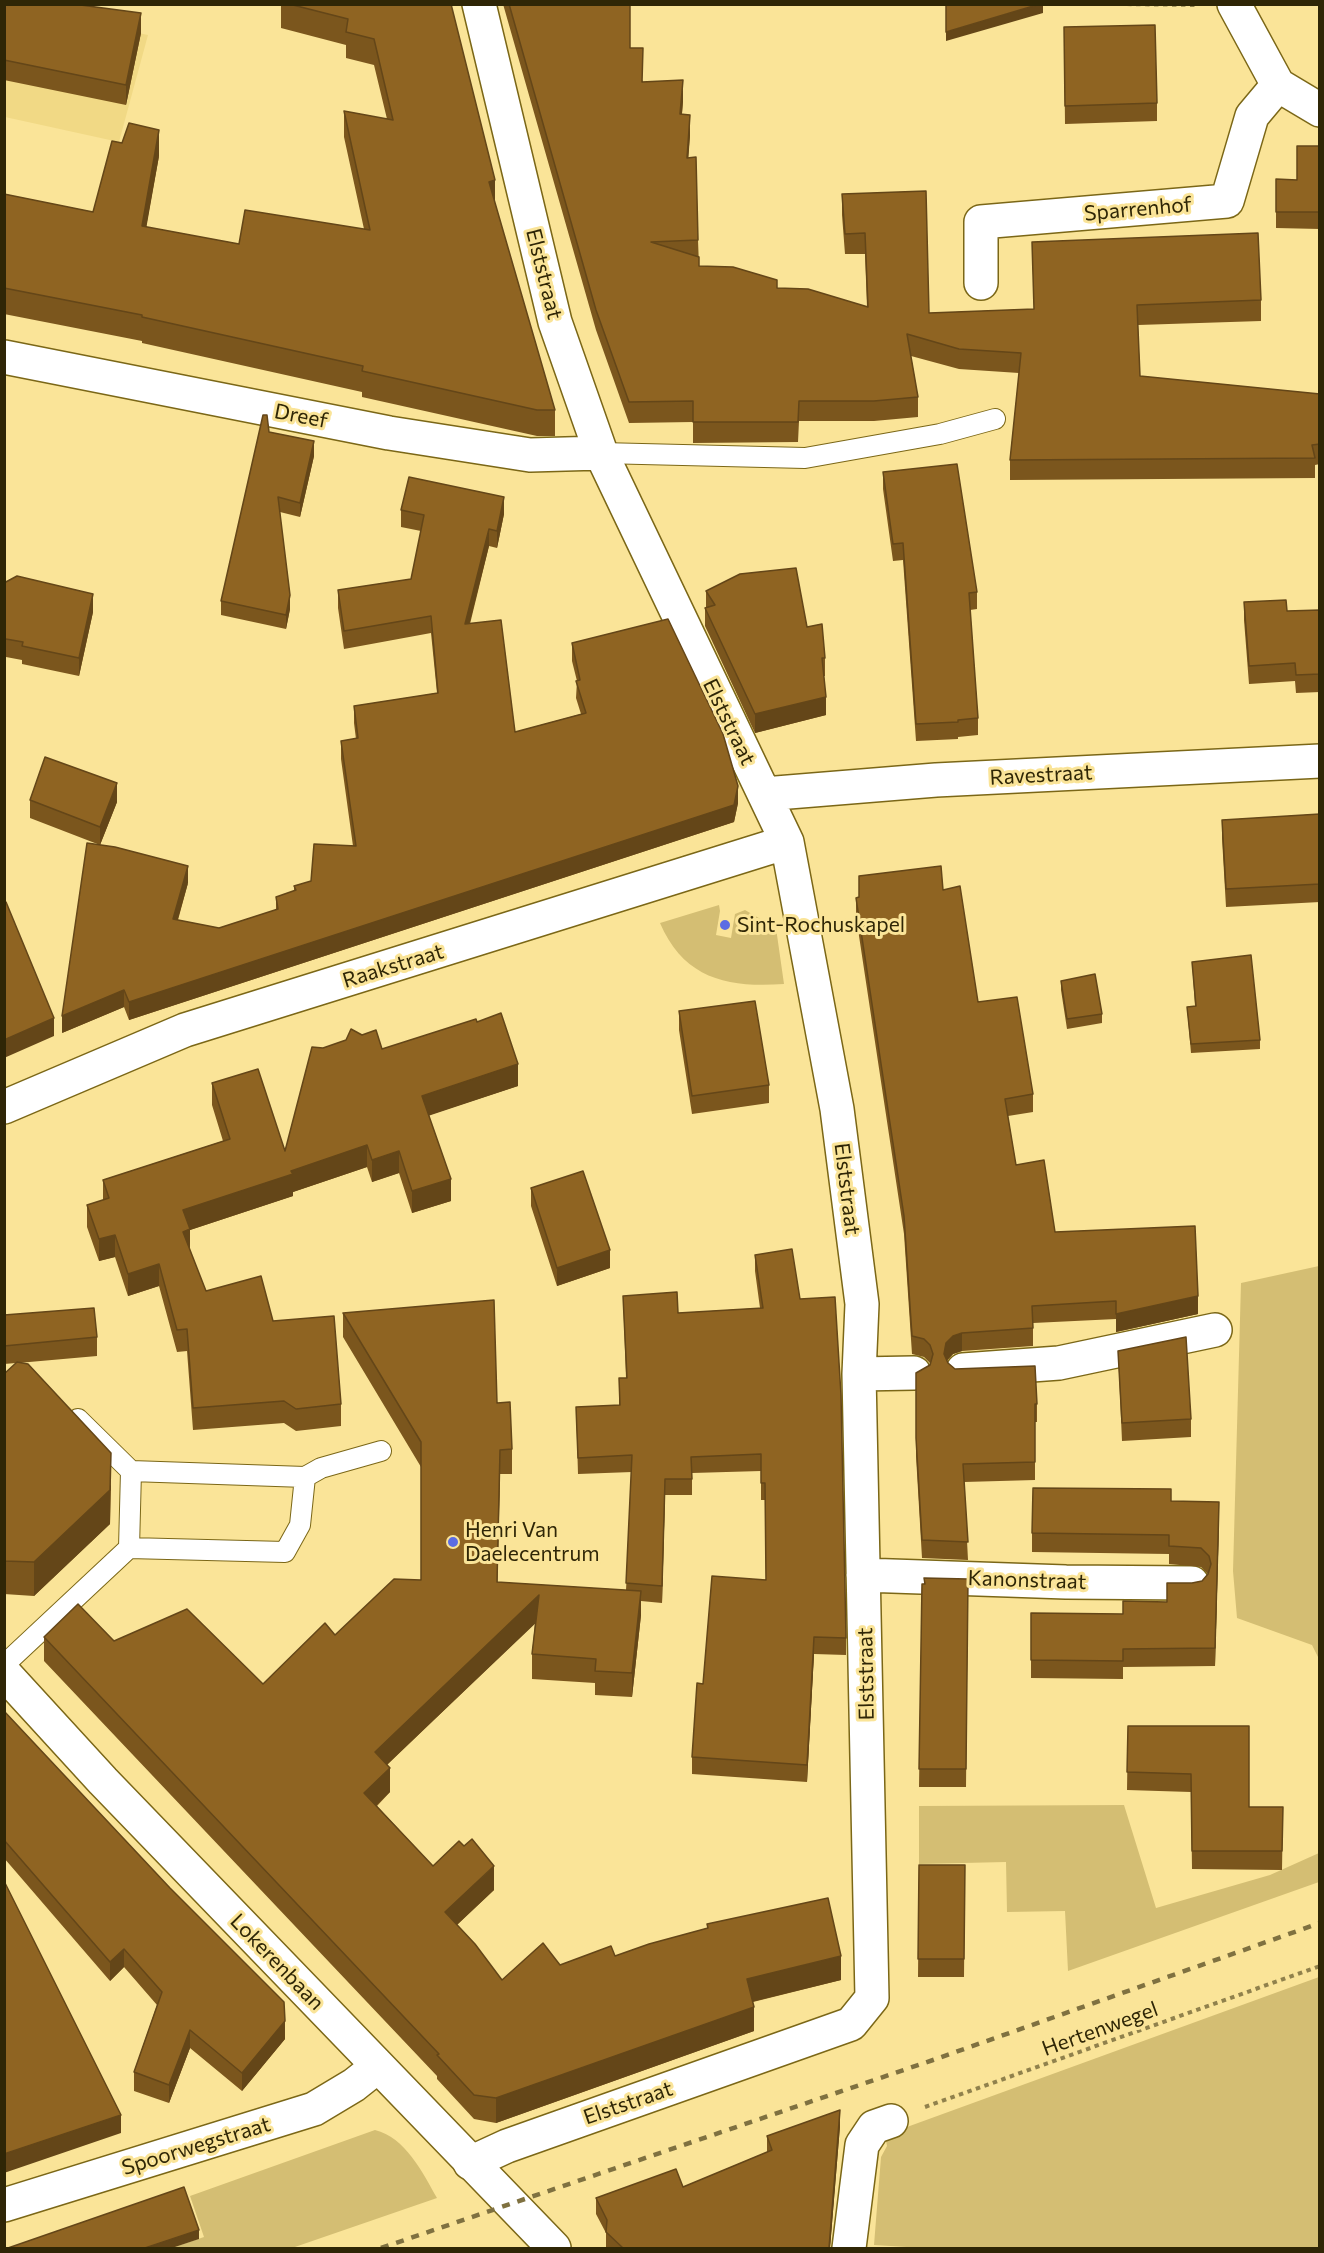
<!DOCTYPE html>
<html>
<head>
<meta charset="utf-8">
<style>
  body { margin:0 }
  #map { position:relative; width:1324px; height:2253px; overflow:hidden; background:#fae498; font-family:Commissioner,sans-serif }
  canvas { display:block }
  .frame { position:absolute; inset:0; border:6px solid #2f2606; pointer-events:none }
</style>
</head>
<body>
<div id="map">
<canvas width="1324" height="2253"></canvas>
<div class="frame"></div>
</div>
<script>
const c = document.querySelector('canvas').getContext('2d');
c.lineJoin = 'round';
function fill(path, color) { c.fillStyle = color; c.fill(path, 'evenodd'); }
function trace(path, color, width, dash) { c.strokeStyle = color; c.lineWidth = width; c.lineCap = dash ? 'butt' : 'round'; c.setLineDash(dash || []); c.stroke(path); }
function drawText(font, color, halo, rows, align = 'center') {
  c.font = font + ' Commissioner,sans-serif'; c.lineWidth = 6; c.setLineDash([]); c.textBaseline = 'middle'; c.strokeStyle = halo; c.fillStyle = color; for (const [text, x, y, turn = 0] of rows) {
    c.save(); c.translate(x, y); c.rotate((+turn || 0) * Math.PI / 180); c.textAlign = isNaN(turn) ? turn : align; if (halo) c.strokeText(text, 0, 0); c.fillText(text, 0, 0); c.restore();
  }
}
fill(new Path2D(`
  M4 6 148 35 119 142 5 117Z`), '#f1d985');
fill(new Path2D(`
  M719 905 720 911 716 935 731 938 735 914 745 910 776 928 784 984C728 988 684 979 660 923Z
  M1319 1266H1320L1319 1659 1312 1645 1237 1618 1233 1571 1241 1283Z
  M1124 1805 1156 1908 1270 1875 1319 1853V1882L1068 1971 1065 1911 1007 1912 1006 1862 919 1864V1806Z
  M1319 1977V2248H923L874 2245 881 2157 887 2146 885 2135Z
  M375 2130C405 2137 423 2173 437 2198L292 2248H172L204 2237 190 2196Z`), '#d4be73');
const service = new Path2D(`
  M601 453 805 458 940 434 995 419
  M131 1471 305 1477 321 1468 381 1451
  M129 1548 285 1552 300 1525 305 1477
  M4 1665 129 1548 131 1471 78 1419`);
const minor = new Path2D(`
  M1234 4 1278 85 1320 110
  M981 283V222L1227 201 1252 116 1278 85
  M4 357 389 433 530 455 601 453
  M764 794 936 780 1320 761
  M4 1107 185 1030 787 842
  M963 1370 1059 1363 1215 1330
  M859 1374 914 1373
  M863 1575 1066 1582 1192 1583
  M470 2163 507 2146 851 2024 872 1998 859 1374 862 1304 837 1109 787 842 601 453 555 322 479 4
  M849 2248 862 2145 874 2127 891 2121`);
const tertiary = new Path2D(`
  M4 1673 103 1781 554 2248
  M4 2205 314 2109 354 2085 378 2066`);
trace(service, '#7b6717', 22);
trace(minor, '#7b6717', 36);
trace(tertiary, '#7b6717', 36);
trace(new Path2D(`
  M1118 4 1199 5
  M925 2107 1320 1966`), '#90814c', 4, [4.5, 4.5]);
trace(service, '#fff', 20);
trace(minor, '#fff', 33);
trace(tertiary, '#fff', 33);
trace(new Path2D(`
  M381 2248 933 2060 1320 1923`), '#7f7140', 4.5, [8, 8]);
fill(new Path2D(`
  M4 4 141 33 126 105 4 80Z
  M281 4H451L495 203 555 410V436H537L362 397V392L142 343V341L4 314V194L93 212 159 156 146 227 239 244 364 229 344 137V111L387 119 374 65 346 58V45L281 28Z
  M503 4H630V48L643 82 683 101 682 114 690 135 688 158 698 240 699 266 777 288 867 307 865 254H845L842 215V194L929 313 1034 309 1032 242 1261 300V321L1138 325 1140 376 1320 394V464L1315 465V478L1010 480V460L1019 373 959 369 911 356 918 397V417L874 421H799L798 442 693 443V422L629 423 596 330Z
  M1064 27 1157 103V121L1065 124Z
  M1320 146V229L1276 228V179L1297 180Z
  M269 432 314 456 300 517 280 512 290 609 286 629 221 615V601Z
  M883 472 977 592V609L970 610 978 718V735L958 737V739L916 741 903 560 893 561 883 489Z
  M401 510 504 514 497 548 489 546 470 624 515 732 581 714 576 698 577 681 572 661V643L738 803 734 822 129 1020 124 1007 62 1033 188 883 178 920 219 928 276 910V897L294 891V886L311 881 353 846 341 759V741L356 739 354 723V706L437 693 431 633 344 649 338 608V590L411 579 421 531 401 527Z
  M4 583 93 612 79 676 22 664V660L6 657 4 655Z
  M706 591 825 658V676H824L826 715 755 733 705 626V608H706Z
  M1244 602 1287 611 1320 610V692L1296 693 1295 681 1249 684 1244 620Z
  M30 800 117 802 100 845 30 818Z
  M1320 814V902L1226 907 1222 838V820Z
  M859 876 943 890 978 1002 1033 1094V1112L1008 1116 1016 1165 1055 1232 1198 1314 1116 1332V1319L1033 1323V1346L962 1351 953 1354 947 1361 948 1363 955 1369 1037 1404V1422H1035V1480L964 1482 968 1560 922 1558 916 1456V1373L930 1365V1363L924 1357 912 1354 904 1234 856 916V898L859 897Z
  M1192 962 1260 1040V1049L1191 1053 1187 1007 1195 1006Z
  M1061 981 1102 1014V1023L1067 1029 1061 990Z
  M679 1011 769 1085V1103L692 1114 679 1030Z
  M477 1022 518 1086 429 1115 451 1201 412 1213 399 1173 372 1182 367 1167 293 1192V1196L190 1230V1251L206 1291 273 1321 341 1404V1426L296 1431 284 1423 193 1430 187 1351 177 1352 159 1286 128 1296 115 1257 99 1261 87 1227V1205L103 1200V1180L223 1141 212 1105V1083L285 1151 382 1049Z
  M531 1188 610 1268 557 1286 531 1206Z
  M755 1255 846 1638V1655L814 1654 807 1782 692 1774V1757L703 1684 766 1580 765 1500H761V1471L692 1473V1495H665L662 1603 641 1601V1615L632 1697 595 1695V1683L532 1679V1654L535 1623 387 1765 390 1792 377 1806 433 1866 494 1890 457 1925 502 1980 560 1965 615 1956 707 1928V1924L841 1980 753 2002 754 2031 496 2123 474 2119 437 2079V2076L44 1661V1637L114 1641 263 1684 335 1635 421 1580V1467L343 1337V1313L497 1403 512 1449V1474H500L497 1582 626 1590 632 1472 578 1474 576 1407 619 1405V1378H626L623 1296 678 1313 760 1308 755 1271Z
  M4 1315 97 1337V1356L18 1363 111 1486 110 1524 34 1596 4 1594V1374L16 1363 4 1364Z
  M1118 1351 1191 1419V1437L1122 1441Z
  M1171 1501 1219 1521 1215 1666 1123 1667V1679L1031 1678V1613L1123 1614 1167 1602 1192 1583 1202 1581 1208 1574 1201 1567 1169 1564V1554L1032 1552V1533Z
  M968 1579 966 1787H919L922 1584Z
  M4 1711 285 2039 242 2091 190 2048 169 2103 134 2091V2072L157 2005 124 1967 110 1981 4 1858Z
  M1128 1726 1249 1807H1283L1282 1870 1192 1869 1191 1792 1127 1790Z
  M919 1865H965L964 1977H918Z
  M840 2126 830 2248H606V2233L596 2214V2198L683 2187 767 2152V2136Z`), '#7b561d');
fill(new Path2D(`
  M1040 4H1043V13L946 41V32Z
  M141 13V33L126 105V85Z
  M683 80V101L680 135V114Z
  M690 115V135L687 178V158Z
  M159 130V156L142 252V226Z
  M495 180V206L489 182Z
  M314 441V456L300 517V503Z
  M504 497V514L497 548V531Z
  M489 529V546L465 641V624Z
  M93 594V612L79 676V658Z
  M290 595V609L286 629V615Z
  M826 697V715L755 733V714Z
  M117 783V802L100 845V827Z
  M738 786V803L734 822 129 1020V1002Z
  M188 866V883L173 936V919Z
  M124 990V1007L62 1033V1016Z
  M54 1018V1036L4 1058V1040Z
  M518 1064V1086L422 1118V1096Z
  M367 1145V1167L293 1192V1196L190 1230V1251L183 1254V1210L291 1171Z
  M399 1151V1173L372 1182V1160Z
  M451 1179V1201L412 1213V1191Z
  M115 1235V1257L99 1261V1239Z
  M610 1250V1268L557 1286V1268Z
  M159 1264V1286L128 1296V1274Z
  M1198 1296V1314L1116 1332V1314Z
  M962 1333V1351L953 1354 946 1361 944 1354 946 1343 953 1336Z
  M500 1450V1474L497 1606V1582Z
  M111 1453 110 1524 34 1596V1562Z
  M665 1479V1495L662 1603V1586Z
  M1219 1502V1521L1215 1666V1648Z
  M641 1591V1615L632 1697V1673Z
  M539 1595V1620L375 1776V1752Z
  M814 1637V1654L807 1782V1765Z
  M390 1768V1792L364 1817V1793Z
  M494 1866V1890L445 1936V1912Z
  M124 1949V1967L110 1981V1962Z
  M841 1956V1980L747 2003V1979Z
  M754 2007V2031L496 2123V2098Z
  M285 2021V2039L242 2091V2073Z
  M190 2030V2048L169 2103V2085Z
  M840 2110V2126L830 2248H829Z
  M121 2115V2133L4 2173V2154Z
  M199 2230V2239L172 2248H145Z`), '#644618');
const building = new Path2D(`
  M4 4H73L141 13 126 85 4 60Z
  M289 4H451L495 180 489 182 555 410H537L362 371 363 366 142 317V315L4 288V194L93 212 112 141 122 143 129 123 159 130 142 226 239 244 245 210 370 230 344 111 393 120 374 39 346 32 348 19Z
  M509 4H630V48H643L642 82 683 80 680 114 690 115 687 158 696 157 698 240 651 242 699 257V266L733 267 777 280V288L808 289 868 307 865 233 845 234 842 194 926 191 929 313 1034 309 1032 242 1258 233 1261 300 1137 305 1140 376 1320 394V444L1312 445 1315 458 1010 460 1021 353 959 349 907 334 918 397 874 401H799L798 422H693V401L629 402 596 310Z
  M946 4H1040L946 32Z
  M1155 25 1157 103 1065 106 1064 27Z
  M1297 146H1320V212H1276V179L1297 180Z
  M263 415H267L269 432 314 441 300 503 278 497 290 595 286 615 221 601Z
  M957 464 977 592 969 593 978 718 958 720V722L916 724 903 543 893 544 883 472Z
  M409 477 504 497 497 531 489 529 465 624 501 620 515 732 586 713 576 681 580 680 572 643 668 619 723 734 738 786 734 805 129 1002 124 990 62 1016 87 843 115 847 188 866 173 919 219 928 278 909 276 897 296 890 294 886 311 881 314 844 356 846 341 741 358 738 354 706 438 693 431 616 344 631 338 590 411 579 424 515 401 510Z
  M796 568 807 627 822 624 825 658H822L826 697 755 714 705 608 715 605 706 591 740 574Z
  M17 576 93 594 79 658 22 646 23 642 6 639 4 637V583Z
  M1286 600 1287 611 1320 610V674L1296 675 1295 663 1249 666 1244 602Z
  M45 757 117 783 100 827 30 800Z
  M1320 814V884L1226 889 1222 820Z
  M941 866 943 890 960 886 978 1002 1017 997 1033 1094 1005 1099 1016 1165 1044 1160 1055 1232 1195 1226 1198 1296 1116 1314V1301L1032 1306 1033 1328 962 1333 953 1336 946 1343 944 1354 948 1363 955 1369 1035 1366 1037 1404H1035V1462L963 1464 968 1542 922 1540 916 1438V1373L930 1365 933 1354 930 1345 924 1339 912 1336 904 1216 856 898 859 897V876Z
  M6 902 54 1018 4 1040V903Z
  M1251 955 1260 1040 1191 1044 1187 1007 1196 1006 1192 962Z
  M1095 974 1102 1014 1067 1019 1061 981Z
  M755 1001 769 1085 692 1096 679 1011Z
  M501 1013 518 1064 422 1096 451 1179 412 1191 399 1151 372 1160 367 1145 291 1171 293 1174 183 1210 190 1229 183 1232 206 1291 261 1276 273 1321 334 1316 341 1404 296 1409 284 1401 193 1408 187 1329 177 1330 159 1264 128 1274 115 1235 99 1239 87 1205 109 1198 103 1180 230 1139 212 1083 258 1069 285 1151 312 1047 323 1048 346 1040 351 1029 362 1035 376 1030 382 1049 476 1019 477 1022Z
  M583 1171 610 1250 557 1268 531 1188Z
  M792 1249 800 1299 835 1297 841 1395 846 1638 814 1637 807 1765 692 1757 697 1683 703 1684 712 1576 766 1580 765 1483H761V1454L691 1457 692 1479H665L662 1586 626 1583 632 1455 578 1458 576 1407 620 1405 619 1378H627L623 1296 677 1292 678 1313 763 1308 755 1255Z
  M494 1300 497 1403 510 1402 512 1449 500 1450 497 1582 641 1591 632 1673 595 1671 596 1659 532 1654 539 1595 375 1752 390 1768 364 1793 433 1866 459 1841 464 1846 472 1839 494 1866 445 1912 475 1944 502 1980 543 1943 560 1965 611 1946 615 1956 649 1944 708 1928 707 1924 828 1898 841 1956 747 1979 754 2007 496 2098 474 2095 437 2055 439 2054 44 1637 78 1604 114 1641 187 1609 263 1684 325 1623 335 1635 394 1579 421 1580V1442L343 1313Z
  M94 1308 97 1337 4 1346V1315Z
  M1186 1337 1191 1419 1122 1423 1118 1351Z
  M17 1362 28 1364 111 1453 110 1490 34 1562 4 1561V1374Z
  M1033 1488 1171 1489V1501L1219 1502 1215 1648 1123 1649V1661L1031 1660V1613L1123 1614V1601L1167 1602V1583H1192L1202 1581 1208 1574 1211 1564 1209 1556 1201 1548 1169 1546V1535L1032 1533Z
  M924 1578 968 1579 966 1769H919L922 1584H925Z
  M4 1711 170 1888 284 2002 285 2021 242 2073 190 2030 169 2085 134 2072 162 1992 124 1949 110 1962 4 1840Z
  M1128 1726H1249V1807H1283L1282 1851H1192L1191 1774 1127 1772Z
  M919 1865H965L964 1959H918Z
  M4 1881 121 2115 4 2154Z
  M840 2110 829 2248H623L606 2232 607 2220 596 2198 676 2169 683 2187 772 2150 767 2136Z
  M184 2187 199 2230 145 2248H8Z`);
fill(building, '#8f6422');
trace(building, '#644618', 1.5);
for (const [x, y, r, color] of [
  [725,925,6,"#5c6ce3"],
  [453,1542,6,"#5c6ce3"]
]) { const dot = new Path2D(); dot.arc(x, y, r, 0, 2 * Math.PI); c.fillStyle = color; c.fill(dot); trace(dot, '#fae498', 2); }
drawText('21px', '#2f2606', '#fae498', [
  ["Sparrenhof",1138,209,-5],
  ["Elststraat",544,274,76],
  ["Dreef",301,416,11],
  ["Elststraat",729,722,64],
  ["Ravestraat",1041,775,-3],
  ["Raakstraat",393,966,-17],
  ["Elststraat",847,1189,83],
  ["Kanonstraat",1027,1580,2],
  ["Elststraat",866,1674,-91],
  ["Lokerenbaan",277,1962,46],
  ["Hertenwegel",1100,2029,-20],
  ["Elststraat",628,2103,-19],
  ["Spoorwegstraat",196,2146,-17]
]);
drawText('21px', '#2f2606', '#fae498', [
  ["Sint-Rochuskapel",737,925],
  ["Henri Van",465,1530],
  ["Daelecentrum",465,1554]
], 'left');
</script>
</body>
</html>
